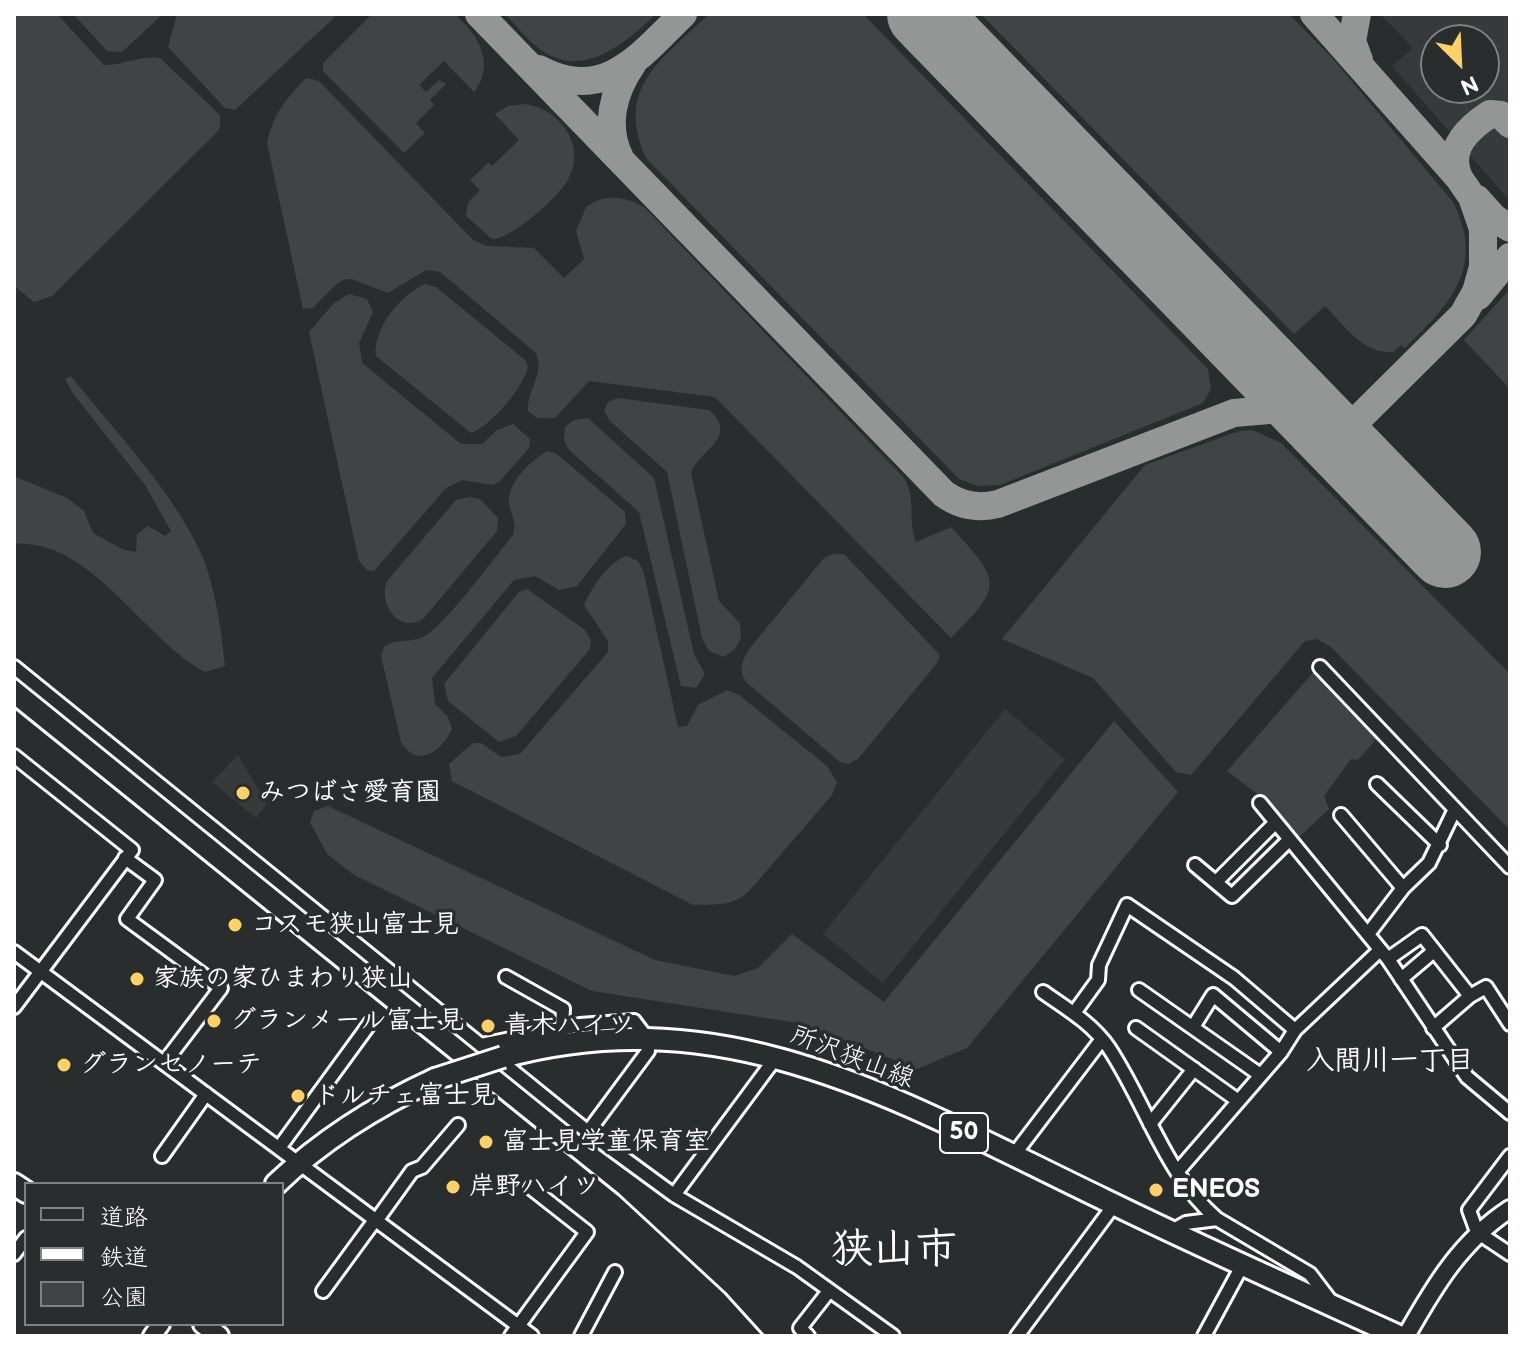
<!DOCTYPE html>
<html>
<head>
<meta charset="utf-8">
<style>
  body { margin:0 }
  #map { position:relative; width:1524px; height:1350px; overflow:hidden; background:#2a2d2e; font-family:"Balsamiq Sans","Klee One",sans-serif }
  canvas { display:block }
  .frame { position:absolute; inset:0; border:16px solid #fff; pointer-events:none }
  .legend { position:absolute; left:24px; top:1182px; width:260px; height:144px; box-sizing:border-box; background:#2a2d2e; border:2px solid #7f8182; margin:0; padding:10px 14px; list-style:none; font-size:24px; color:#fff }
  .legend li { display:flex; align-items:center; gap:16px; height:40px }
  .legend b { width:40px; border:2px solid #7f8182 }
  .north { position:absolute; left:1420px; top:24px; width:80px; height:80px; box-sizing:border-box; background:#2a2d2e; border:2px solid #7f8182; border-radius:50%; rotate:156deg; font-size:22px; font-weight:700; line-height:32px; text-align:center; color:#fff }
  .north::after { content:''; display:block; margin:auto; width:28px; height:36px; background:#ffd166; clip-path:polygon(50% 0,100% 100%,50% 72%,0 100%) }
</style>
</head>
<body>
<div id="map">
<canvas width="1524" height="1350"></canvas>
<div class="frame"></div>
<ul class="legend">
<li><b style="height:10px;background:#2a2d2e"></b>道路</li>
<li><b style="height:10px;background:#fff"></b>鉄道</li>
<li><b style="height:22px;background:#414445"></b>公園</li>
</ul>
<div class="north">N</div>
</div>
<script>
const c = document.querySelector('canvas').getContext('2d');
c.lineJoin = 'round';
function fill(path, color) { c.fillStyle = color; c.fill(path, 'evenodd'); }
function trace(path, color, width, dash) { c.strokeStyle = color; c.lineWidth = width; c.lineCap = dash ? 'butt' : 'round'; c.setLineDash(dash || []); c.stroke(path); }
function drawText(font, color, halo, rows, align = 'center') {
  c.font = font + ' "Balsamiq Sans","Klee One",sans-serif'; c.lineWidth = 7; c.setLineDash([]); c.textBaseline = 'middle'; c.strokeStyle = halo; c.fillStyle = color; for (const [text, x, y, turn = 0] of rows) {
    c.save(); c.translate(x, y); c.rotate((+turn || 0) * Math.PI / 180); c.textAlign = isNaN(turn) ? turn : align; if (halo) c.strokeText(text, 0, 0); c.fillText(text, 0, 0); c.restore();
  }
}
fill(new Path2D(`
  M1380 14H1510V201L1392 66 1413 48ZM1436 40H1484V88H1436Z
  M1005 709 1065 759 883 983 823 934Z
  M238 755 267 804 256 818 212 782Z`), '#373a3b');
fill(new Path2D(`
  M14 14H57L104 65C124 65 141 55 160 58L220 115V128L216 133 52 296 34 302 14 286Z
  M73 14H163L122 52 107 51Z
  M177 14H338L235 110 225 108 168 47Z
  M372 14H454C478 33 496 64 474 92L444 61 419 85 426 92 439 80 446 84 430 100 434 105 416 123 425 133 404 153 323 71V63Z
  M505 14H656C625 44 579 83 536 46 525 37 515 24 505 14Z
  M709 14H863L1208 369 1211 389 1203 403 1000 485 978 486 959 479 646 158C614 87 663 59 709 14Z
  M981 14H1289L1334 60 1453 202C1486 268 1450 304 1405 348L1401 345 1393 352C1362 354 1345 326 1325 306L1294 334Z
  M306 78 319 81 473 240 487 246 534 248 564 278 584 259 576 231 586 207C605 193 626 196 645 208L904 478C917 501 907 517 916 542L951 527C1002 582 1003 586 951 638L715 397 589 381 555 418H537L528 411C527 388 545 376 536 353L440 272 426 270 388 293C340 277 353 267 313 308L303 309 267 143C273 114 286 99 306 78Z
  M524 104C559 108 586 144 569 178 561 195 511 240 492 239L466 216 468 203 480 190 470 180 488 163 492 166 519 140 495 114 508 106Z
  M425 284 436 287 525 360 528 367C522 389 492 425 471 433L376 356C372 330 401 294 425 284Z
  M1510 289V389L1464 340Z
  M349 294 367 299 373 312 359 343 362 363 461 444H482L497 430 513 424 530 439 529 448 500 481 493 485 462 480 446 488 374 571 367 570 359 561 309 332 334 303Z
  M71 376C115 432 167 484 198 547 215 581 221 629 225 666L205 672C144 640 90 537 14 544V476L67 498 84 511 93 533 124 550 136 552 137 534 148 526 165 536 171 531 145 485 72 392 65 379Z
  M617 398 709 410C740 437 699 450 691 473L719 601 740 623 741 638 735 649 724 657 709 651 702 638 667 472 610 421 604 411 608 402Z
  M588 418 654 478 694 654 705 674 696 688 681 686 639 512 569 450 564 440 565 427 574 420Z
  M1252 430 1281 443 1510 674V830L1331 647 1317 639 1305 641 1191 775 1176 772 1093 678 1002 639 1145 465 1239 431Z
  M547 451 557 454 625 512 626 524 577 586 559 590 535 576 514 580 432 678 435 704 448 717 452 729C441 752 417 769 401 742L381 656 384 647C398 637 411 644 425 636 447 623 494 558 513 535 517 521 511 516 509 503 507 482 531 461 547 451Z
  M469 497 480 499 498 518 497 531 423 619C398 634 378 603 387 581L456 500Z
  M833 554H844L940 655 937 663 858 759 849 764 840 762 746 682C738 669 742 662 749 649L824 558Z
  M627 556 638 561 643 570 678 727 687 726 698 705 727 690 739 695 827 766 837 782 832 795 751 889C734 907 717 904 693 905L452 781 449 764 473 743H481L501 757 520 754 608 652V641L584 605C592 587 608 562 627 556Z
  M527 589 585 630 591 640 590 649 516 736 499 742 448 701 444 684 519 592Z
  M1316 669 1379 736 1358 760 1351 759 1324 796 1329 809 1295 841 1272 805 1227 771Z
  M1114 721 1178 792 967 1048 917 1069 804 1024 592 991 354 875 327 854 310 822 314 811 328 806 655 960 734 976 758 968 792 934 884 1002Z`), '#414445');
trace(new Path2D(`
  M479 14 944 494C961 506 978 509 998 504L1234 413 1281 409 1313 415
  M1314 14 1459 178 1472 197 1483 229V267L1476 292 1463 315 1337 440
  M1357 14 1352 41 1359 60
  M539 69C604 104 640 56 683 14
  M620 158C604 126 613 91 633 63
  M1459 178C1446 149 1467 129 1490 114L1501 115 1510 124
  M1477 199 1494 218 1510 228
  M1478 296 1510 257`), '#949696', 28);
trace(new Path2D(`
  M923 14 1445 552`), '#949696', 72);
const minor = new Path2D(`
  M14 667 588 1132 674 1195 797 1267 893 1336
  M1320 667 1510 867
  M14 756 132 850 14 1007
  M1377 784 1440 845
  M1260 803 1388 959 1467 1077 1510 1113
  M1341 815 1403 888
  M125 858 155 880 127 919 221 988 164 1063
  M1195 865 1232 896 1289 840
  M1216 882 1275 823
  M1368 934 1403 888 1429 863 1455 809
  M14 952 532 1336
  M1388 959 1422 935 1470 996
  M506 977 563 1009 562 1028
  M1401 979 1434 951
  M1139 990 1259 1074
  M1043 992C1066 1008 1093 1024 1109 1048 1146 1104 1165 1174 1217 1219
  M1074 1013 1098 980 1099 965 1127 905 1234 978 1295 1030
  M1193 1027 1213 995 1281 1052
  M1136 1028 1237 1100
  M1433 1028 1470 996 1486 987 1510 1024
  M481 1045 580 1025 634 1021 649 1041 648 1051 588 1132
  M1150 1124 1194 1069
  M279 1148 371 1022
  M162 1156 206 1094
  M1013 1156 1102 1039
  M1510 1156 1469 1210 1477 1232 1510 1254
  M1177 1172 1281 1052 1295 1030 1380 950
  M674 1195 777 1056
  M376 1221 412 1171 422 1167 458 1125
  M1172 1231 1186 1223 1217 1219 1310 1274 1332 1303
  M14 1254 26 1238
  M323 1291 375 1220
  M511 1336 587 1232 531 1188
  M581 1336 615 1272
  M808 1336 800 1328 829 1291
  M1017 1336 1114 1205
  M1204 1336 1243 1264`);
const tertiary = new Path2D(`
  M152 1336 161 1324
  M1406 1336C1435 1285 1461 1241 1510 1209`);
const secondary = new Path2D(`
  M203 1324 219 1336`);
const primary = new Path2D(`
  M503 1057C729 995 907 1105 1103 1199 1201 1247 1300 1291 1399 1336
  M14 1184 26 1192
  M276 1184C323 1139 376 1106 435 1079`);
trace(minor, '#fff', 18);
trace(tertiary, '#fff', 22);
trace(secondary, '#fff', 24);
trace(primary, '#fff', 26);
trace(minor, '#2a2d2e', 12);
trace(tertiary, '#2a2d2e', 16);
trace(secondary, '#2a2d2e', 18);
trace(primary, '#2a2d2e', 20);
trace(new Path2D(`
  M14 707 619 1195 725 1293 764 1336`), '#fff', 3);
const primaryBridge = new Path2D(`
  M435 1079 503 1057`);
trace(primaryBridge, '#fff', 26, []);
trace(primaryBridge, '#2a2d2e', 20);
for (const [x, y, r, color] of [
  [243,793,8,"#ffd166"],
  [235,925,8,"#ffd166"],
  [137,979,8,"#ffd166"],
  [214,1021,8,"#ffd166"],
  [488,1026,8,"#ffd166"],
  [64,1065,8,"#ffd166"],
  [298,1096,8,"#ffd166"],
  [486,1142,8,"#ffd166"],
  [453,1187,8,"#ffd166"],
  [1156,1190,8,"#ffd166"]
]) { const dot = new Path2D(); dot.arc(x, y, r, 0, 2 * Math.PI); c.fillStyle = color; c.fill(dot); trace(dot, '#2a2d2e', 3); }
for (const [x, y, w] of [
  [964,1133,48]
]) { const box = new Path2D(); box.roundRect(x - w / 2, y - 20, w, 40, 6); c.fillStyle = '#2a2d2e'; c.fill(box); trace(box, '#fff', 2); }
drawText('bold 24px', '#fff', null, [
  ["50",964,1133]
]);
drawText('bold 26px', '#fff', '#2a2d2e', [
  ["みつばさ愛育園",259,793],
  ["コスモ狭山富士見",251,925],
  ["家族の家ひまわり狭山",153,979],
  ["グランメール富士見",230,1021],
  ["青木ハイツ",504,1026],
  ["グランセノーテ",80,1065],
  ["ドルチェ富士見",314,1096],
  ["富士見学童保育室",502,1142],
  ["岸野ハイツ",469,1187],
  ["ENEOS",1172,1190]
], 'left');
drawText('26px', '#fff', '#2a2d2e', [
  ["所沢狭山線",852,1058,21]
]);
drawText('bold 28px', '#fff', '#2a2d2e', [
  ["入間川一丁目",1390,1062]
]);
drawText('bold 42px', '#fff', '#2a2d2e', [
  ["狭山市",894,1251]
]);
</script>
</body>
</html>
